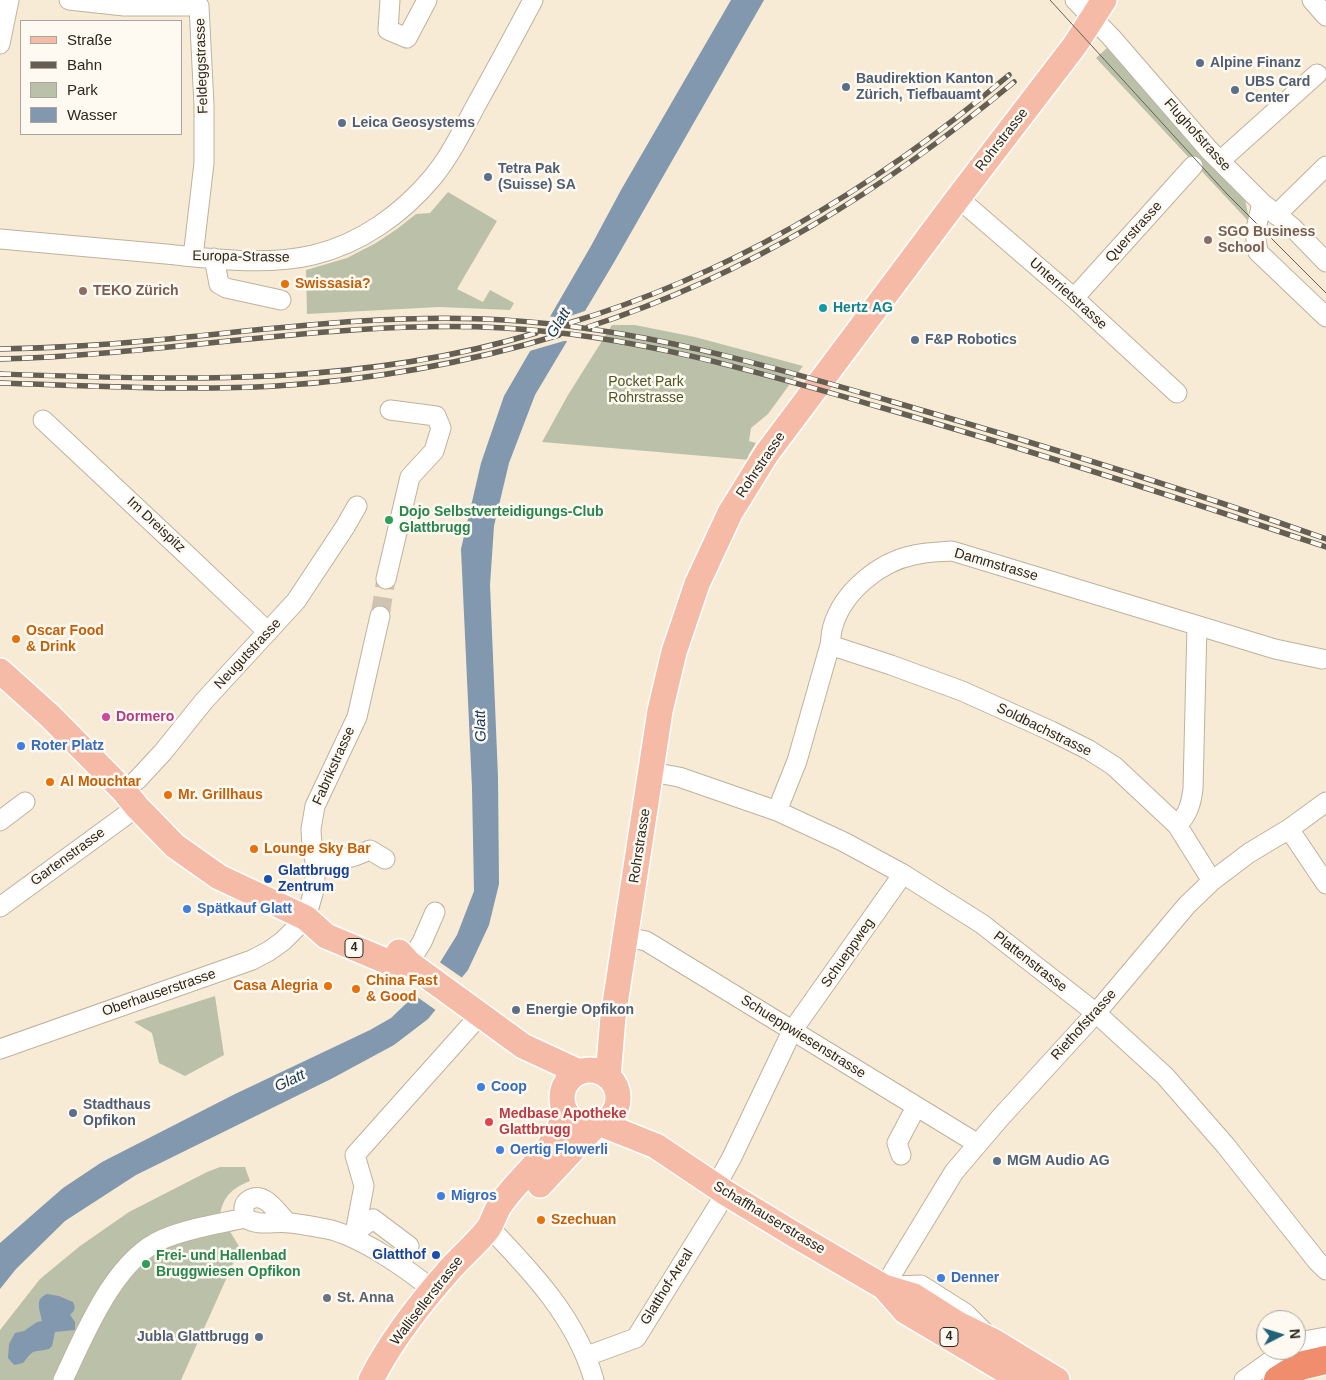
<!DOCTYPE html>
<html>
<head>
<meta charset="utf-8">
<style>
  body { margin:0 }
  #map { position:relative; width:1326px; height:1380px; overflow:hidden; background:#f7ebd5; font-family:Helvetica,sans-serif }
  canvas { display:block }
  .legend { position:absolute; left:20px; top:20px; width:162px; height:115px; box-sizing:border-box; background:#fef9f1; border:1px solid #aaa59d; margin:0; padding:6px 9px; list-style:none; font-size:15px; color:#2b271f }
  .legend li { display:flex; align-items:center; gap:10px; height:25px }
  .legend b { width:25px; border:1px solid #aaa59d }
  .north { position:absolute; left:1256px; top:1310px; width:50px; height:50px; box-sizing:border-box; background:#fef9f1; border:1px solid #aaa59d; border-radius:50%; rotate:85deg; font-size:14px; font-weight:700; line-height:20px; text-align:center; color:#2b271f }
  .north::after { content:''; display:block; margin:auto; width:18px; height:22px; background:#206276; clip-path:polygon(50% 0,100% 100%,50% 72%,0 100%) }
</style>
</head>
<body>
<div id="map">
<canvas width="1326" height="1380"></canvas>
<ul class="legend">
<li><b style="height:6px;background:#f6bba7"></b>Straße</li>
<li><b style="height:6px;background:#655f53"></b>Bahn</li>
<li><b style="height:14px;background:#bbc1a8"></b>Park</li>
<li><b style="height:14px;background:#8198ae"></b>Wasser</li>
</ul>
<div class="north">N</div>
</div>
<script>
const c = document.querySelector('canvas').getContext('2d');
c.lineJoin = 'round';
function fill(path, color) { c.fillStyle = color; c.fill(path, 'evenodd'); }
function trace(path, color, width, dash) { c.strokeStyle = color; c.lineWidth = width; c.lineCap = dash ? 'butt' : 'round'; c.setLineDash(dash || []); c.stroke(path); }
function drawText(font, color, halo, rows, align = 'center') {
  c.font = font + ' Helvetica,sans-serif'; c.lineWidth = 5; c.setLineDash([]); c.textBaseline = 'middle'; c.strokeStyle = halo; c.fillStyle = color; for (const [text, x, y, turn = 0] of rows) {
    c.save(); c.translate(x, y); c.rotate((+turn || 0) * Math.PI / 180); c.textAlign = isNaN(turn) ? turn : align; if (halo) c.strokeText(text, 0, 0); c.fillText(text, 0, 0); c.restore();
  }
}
fill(new Path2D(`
  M1107 48 1244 195 1250 223 1096 58Z
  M448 192 497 221 457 289 483 302 490 290 514 303 510 310 439 307 307 314 306 270 347 258 376 243 397 229 416 214 430 213Z
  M612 325H635L695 337 803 366 768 414 751 428 749 441 756 443 748 456 750 460 542 442 568 395Z
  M215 996 224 1055 185 1076 159 1063 152 1033 134 1022Z
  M220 1167H245L250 1181C233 1188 223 1196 220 1215L240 1248 181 1380H0V1330L40 1279 80 1246 129 1212 207 1172Z`), '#bbc1a8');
fill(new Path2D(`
  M731 0H764L613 264 535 395 509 463 494 526 490 585 498 777 499 884 489 925 468 970 428 1019 394 1045 331 1079 136 1175 65 1221 16 1269 0 1289V1243L63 1188 102 1162 235 1094 370 1030 391 1018 414 996 439 964 457 935 474 891 472 788 461 549 481 463 504 396 591 246 621 190Z
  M47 1294 59 1296 73 1302C76 1308 75 1310 70 1315L75 1322V1330L55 1332 52 1346 49 1349C31 1353 35 1348 23 1363L14 1365 8 1358 9 1344 15 1333 24 1331 37 1322 42 1321C40 1310 34 1299 47 1294Z`), '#8198ae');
fill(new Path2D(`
  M588 310 570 341H564L526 352 547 316 564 318Z
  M438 961 464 979 437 1011 413 994Z`), '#f7ebd5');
trace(new Path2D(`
  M380 616 386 579`), '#cec4b1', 19, [19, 9]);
const minor = new Path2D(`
  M69 0 124 6H199L204 105V163L193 257
  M390 0 388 30 407 38 427 0
  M1075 0 1111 37 1209 150 1262 203 1293 228 1326 262
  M1312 0 1326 16
  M0 44 9 0
  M1220 161 1317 74
  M958 198 1074 298 1177 393
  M1262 203 1255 233 1258 252 1326 317
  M1276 215 1326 166
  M0 239C55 244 111 249 166 254 214 259 266 266 313 255 360 244 402 214 432 178 449 158 463 130 475 107 495 71 514 36 533 0
  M214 258 219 284 226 288 281 300
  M1074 298 1193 166
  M43 420 188 556 268 632
  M386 579 410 477 434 451 441 428 436 416 390 410
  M830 645 891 665 962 691 1051 731 1089 750 1114 766 1177 825 1212 881
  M651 772 679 777 777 811 844 842 903 874 982 924 1096 1013 1165 1076 1226 1146 1317 1261 1326 1270
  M124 791 138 779 163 752 204 701 296 601 345 527 357 506
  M777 811 797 761 830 645C831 639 831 632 833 626 843 592 879 562 914 555 926 552 939 552 952 551L1275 649 1322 659
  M0 821 25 802
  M1177 825C1188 815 1191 804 1193 789L1197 626
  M1289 829 1326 884
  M316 866 355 856 370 850 385 859
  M0 907 137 807
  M626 937 646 941 978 1144
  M409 963 422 942 435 912
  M0 1049 252 960 269 951 283 941 306 918 314 890 316 866 312 847 311 829 315 806 357 717 380 616
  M901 1155 897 1143 916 1107
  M716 1186 732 1157 792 1031 903 874
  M288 1223C278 1214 265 1190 249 1200 242 1204 244 1211 245 1218 259 1227 274 1221 290 1223 302 1224 315 1227 327 1229 360 1236 406 1268 433 1290
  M489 1227C533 1273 576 1318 594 1380
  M355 1232 373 1219 409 1246 400 1265
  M354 1238 364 1186 355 1155 480 1015
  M895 1286 921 1285 965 1313 984 1332
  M884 1287 954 1172 1000 1118 1096 1013 1187 905 1212 881 1249 853 1289 829 1326 802
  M1296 1345 1309 1340 1326 1337
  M587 1356 636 1338 726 1193
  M63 1380C85 1334 114 1260 163 1239 189 1228 218 1224 245 1218
  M1244 1380 1286 1350`);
const major = new Path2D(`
  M0 671 50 716 124 791 137 807 175 846 219 877 306 918 326 936 388 962 409 963
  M399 952 409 963 523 1046 579 1072
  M562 1098a28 28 0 1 1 56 0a28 28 0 1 1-56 0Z
  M608 1077 613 1017 660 711 674 652 697 584 730 513 767 453 958 198 1075 45 1104 0
  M601 1124 656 1146 726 1193 795 1235 884 1287 914 1296 958 1324 993 1341 1057 1380
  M540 1185 595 1126
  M884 1287 905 1311 1021 1380
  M371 1380C391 1340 421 1302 451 1268 463 1255 477 1243 488 1229 493 1222 495 1212 500 1205 524 1170 553 1157 565 1112`);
const highway = new Path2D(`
  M1278 1380 1300 1366 1326 1360`);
trace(minor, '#beb29d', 21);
trace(major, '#fff', 28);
trace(highway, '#fff', 30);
trace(minor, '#fff', 19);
trace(major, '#f6bba7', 25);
trace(highway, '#f08d6d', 28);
trace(new Path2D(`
  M1050 0 1226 193 1326 293`), '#655f53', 1);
const rail = new Path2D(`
  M569 323C733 274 879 185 1009 75
  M588 327C749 275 885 189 1014 82
  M0 349C52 348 105 345 157 340 272 329 388 313 504 320 638 328 762 364 890 401 1036 443 1182 488 1326 539
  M0 359C168 355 335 319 504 328 634 335 758 372 883 408 1032 451 1179 498 1326 547
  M0 374C183 380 357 387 536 333
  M0 383C92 386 184 391 276 386 372 380 467 363 559 335`);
trace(rail, '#655f53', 5.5);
trace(rail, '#fef9f1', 4, [11]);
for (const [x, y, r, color] of [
  [1200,63,5,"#5c6f8a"],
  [846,87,5,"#5c6f8a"],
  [1235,90,5,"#5c6f8a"],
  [342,123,5,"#5c6f8a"],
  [488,177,5,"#5c6f8a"],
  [1208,240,5,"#8d6e63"],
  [285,284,5,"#e8710a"],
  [83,291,5,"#8d6e63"],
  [823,308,5,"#0f9aa8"],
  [915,340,5,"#5c6f8a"],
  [389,520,5,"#2e9e5b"],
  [16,639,5,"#e8710a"],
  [106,717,5,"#d1479c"],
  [21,746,5,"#3f7fe0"],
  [50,782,5,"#e8710a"],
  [168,795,5,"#e8710a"],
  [254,849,5,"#e8710a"],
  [268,879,5,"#1a4fb4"],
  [187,909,5,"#3f7fe0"],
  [328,986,5,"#e8710a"],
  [356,989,5,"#e8710a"],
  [516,1010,5,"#5c6f8a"],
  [481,1087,5,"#3f7fe0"],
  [73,1113,5,"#5c6f8a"],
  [489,1122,5,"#e0444e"],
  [500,1150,5,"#3f7fe0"],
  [997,1161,5,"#5c6f8a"],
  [441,1196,5,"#3f7fe0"],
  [541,1220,5,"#e8710a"],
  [436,1255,5,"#1a4fb4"],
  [146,1264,5,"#2e9e5b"],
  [941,1278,5,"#3f7fe0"],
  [327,1298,5,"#6b7280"],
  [259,1337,5,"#5c6f8a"]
]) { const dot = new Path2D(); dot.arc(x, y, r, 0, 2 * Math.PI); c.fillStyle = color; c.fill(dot); trace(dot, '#fef9f1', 2); }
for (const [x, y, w] of [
  [354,948,18],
  [949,1337,18]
]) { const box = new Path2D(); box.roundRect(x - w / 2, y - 9.5, w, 19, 4); c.fillStyle = '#fef9f1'; c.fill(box); trace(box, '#2b271f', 1); }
drawText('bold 12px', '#2b271f', null, [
  ["4",354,948],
  ["4",949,1337]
]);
drawText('bold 14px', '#4e5e75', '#fef9f1', [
  ["Alpine Finanz",1210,63],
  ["Baudirektion Kanton",856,79],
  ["Zürich, Tiefbauamt",856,95],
  ["UBS Card",1245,82],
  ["Center",1245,98],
  ["Leica Geosystems",352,123],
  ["Tetra Pak",498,169],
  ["(Suisse) SA",498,185],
  ["F&P Robotics",925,340],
  ["Energie Opfikon",526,1010],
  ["Stadthaus",83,1105],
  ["Opfikon",83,1121],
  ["MGM Audio AG",1007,1161],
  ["Jubla Glattbrugg",249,1337,"right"]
], 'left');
drawText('14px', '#2b271f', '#fef9f1', [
  ["Feldeggstrasse",202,66,-92],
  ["Flughofstrasse",1197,135,48],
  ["Rohrstrasse",1002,140,-52],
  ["Querstrasse",1134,232,-48],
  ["Europa-Strasse",241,257,1],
  ["Unterrietstrasse",1068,294,42],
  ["Rohrstrasse",761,465,-56],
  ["Im Dreispitz",156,525,43],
  ["Dammstrasse",996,565,16],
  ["Neugutstrasse",248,654,-47],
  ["Soldbachstrasse",1044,730,26],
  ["Fabrikstrasse",334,766,-66],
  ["Rohrstrasse",640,846,-81],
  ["Gartenstrasse",68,857,-36],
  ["Schueppweg",848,953,-55],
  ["Plattenstrasse",1030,962,38],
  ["Oberhauserstrasse",159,993,-19],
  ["Riethofstrasse",1084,1025,-48],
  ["Schueppwiesenstrasse",803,1037,32],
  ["Schaffhauserstrasse",769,1218,31],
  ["Glatthof-Areal",667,1287,-58],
  ["Wallisellerstrasse",427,1301,-52]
]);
drawText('bold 14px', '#785e54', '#fef9f1', [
  ["SGO Business",1218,232],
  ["School",1218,248],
  ["TEKO Zürich",93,291]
], 'left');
drawText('bold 14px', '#c56008', '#fef9f1', [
  ["Swissasia?",295,284],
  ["Oscar Food",26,631],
  ["& Drink",26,647],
  ["Al Mouchtar",60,782],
  ["Mr. Grillhaus",178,795],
  ["Lounge Sky Bar",264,849],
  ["China Fast",366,981],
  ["& Good",366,997],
  ["Casa Alegria",318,986,"right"],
  ["Szechuan",551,1220]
], 'left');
drawText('bold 14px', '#0d838f', '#fef9f1', [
  ["Hertz AG",833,308]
], 'left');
drawText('14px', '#4d5524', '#fef9f1', [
  ["Pocket Park",646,382],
  ["Rohrstrasse",646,398]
]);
drawText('bold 14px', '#27864d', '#fef9f1', [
  ["Dojo Selbstverteidigungs-Club",399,512],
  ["Glattbrugg",399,528],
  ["Frei- und Hallenbad",156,1256],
  ["Bruggwiesen Opfikon",156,1272]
], 'left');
drawText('bold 14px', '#b23c85', '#fef9f1', [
  ["Dormero",116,717]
], 'left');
drawText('bold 14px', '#366cbe', '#fef9f1', [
  ["Roter Platz",31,746],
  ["Spätkauf Glatt",197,909],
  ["Coop",491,1087],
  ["Oertig Flowerli",510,1150],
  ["Migros",451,1196],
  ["Denner",951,1278]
], 'left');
drawText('bold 14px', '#164399', '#fef9f1', [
  ["Glattbrugg",278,871],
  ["Zentrum",278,887],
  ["Glatthof",426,1255,"right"]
], 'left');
drawText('bold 14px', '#be3a42', '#fef9f1', [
  ["Medbase Apotheke",499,1114],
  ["Glattbrugg",499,1130]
], 'left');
drawText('bold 14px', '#5b616d', '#fef9f1', [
  ["St. Anna",337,1298]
], 'left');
drawText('italic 15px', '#0f3556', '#fef9f1', [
  ["Glatt",559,323,-59],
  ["Glatt",481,726,-92],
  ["Glatt",290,1081,-25]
]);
</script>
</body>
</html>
